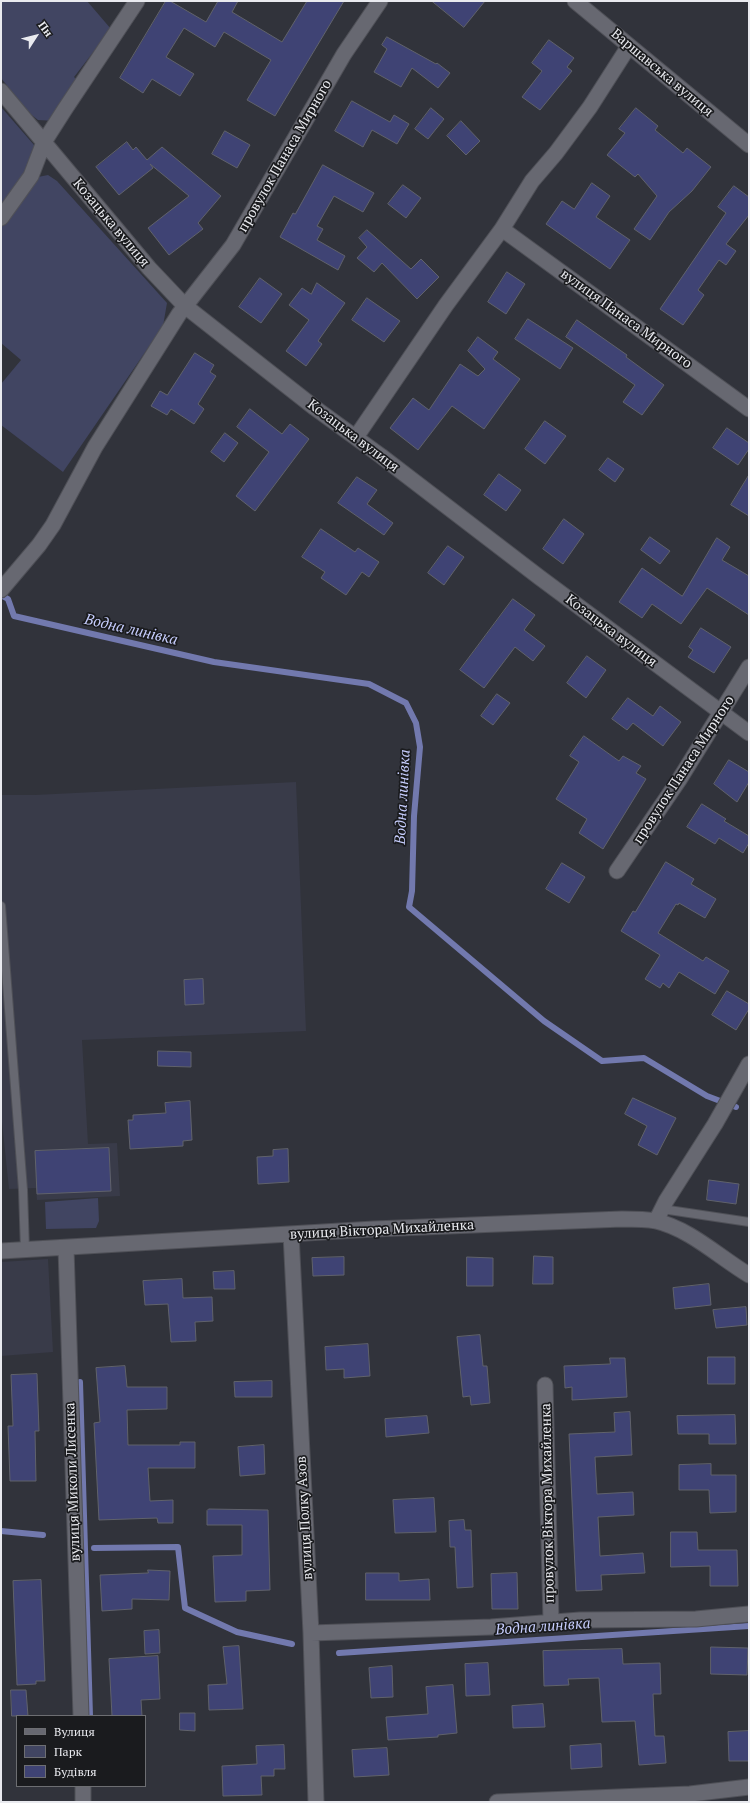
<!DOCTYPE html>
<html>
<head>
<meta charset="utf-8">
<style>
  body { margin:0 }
  #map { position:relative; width:750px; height:1803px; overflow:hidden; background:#31333b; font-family:"PT Serif",serif }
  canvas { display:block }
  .frame { position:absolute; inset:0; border:2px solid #e9eaef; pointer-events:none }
  .legend { position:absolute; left:16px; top:1715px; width:130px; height:72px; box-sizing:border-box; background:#1a1b1e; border:1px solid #6d6e72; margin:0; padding:5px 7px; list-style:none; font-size:12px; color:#e9eaef }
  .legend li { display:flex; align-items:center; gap:8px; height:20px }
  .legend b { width:20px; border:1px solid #6d6e72 }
  .north { position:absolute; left:16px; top:16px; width:40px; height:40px; -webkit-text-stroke:3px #1a1b1e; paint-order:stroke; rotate:54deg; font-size:11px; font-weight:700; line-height:16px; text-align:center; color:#e9eaef }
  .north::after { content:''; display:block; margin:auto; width:14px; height:18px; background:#e9eaef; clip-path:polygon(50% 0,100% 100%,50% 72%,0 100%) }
</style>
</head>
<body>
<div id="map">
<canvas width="750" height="1803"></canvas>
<div class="frame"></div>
<ul class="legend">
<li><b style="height:5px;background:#676871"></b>Вулиця</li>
<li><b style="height:11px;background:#414562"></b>Парк</li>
<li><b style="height:11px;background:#3f4374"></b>Будівля</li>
</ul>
<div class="north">Пн</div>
</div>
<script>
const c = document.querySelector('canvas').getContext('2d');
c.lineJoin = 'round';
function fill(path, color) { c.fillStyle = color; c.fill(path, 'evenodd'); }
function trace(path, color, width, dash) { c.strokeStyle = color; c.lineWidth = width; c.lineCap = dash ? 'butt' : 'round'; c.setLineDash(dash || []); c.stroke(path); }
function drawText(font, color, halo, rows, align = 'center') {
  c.font = font + ' "PT Serif",serif'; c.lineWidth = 3.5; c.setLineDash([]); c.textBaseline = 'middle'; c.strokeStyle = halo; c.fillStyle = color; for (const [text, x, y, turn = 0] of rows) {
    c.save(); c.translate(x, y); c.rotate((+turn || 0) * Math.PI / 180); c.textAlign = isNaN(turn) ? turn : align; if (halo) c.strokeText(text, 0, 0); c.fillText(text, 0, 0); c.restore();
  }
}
fill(new Path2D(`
  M296 782 306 1031 82 1040 88 1144 117 1143 120 1196 37 1200 36 1188 9 1189 2 1122H1V795H35Z
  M48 1259 53 1352 1 1356V1262Z`), '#393b49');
fill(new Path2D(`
  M1 1H87L111 29 74 77 78 81 57 121 38 120 28 112 1 78Z
  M1 107 34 145V161L38 177 48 175 57 181 167 303 163 326 63 472 1 425V384L21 360 1 343Z
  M98 1198 99 1221 96 1228 46 1229 45 1202Z`), '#414562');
trace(new Path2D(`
  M1 595 8 599 14 616 214 662 369 684 406 703 416 723 420 747 414 816 412 891 409 907 544 1021 602 1061 644 1058 707 1096 736 1107
  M80 1382 90 1716
  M1 1531 43 1535
  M94 1548 178 1547 185 1608 237 1632 292 1644
  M339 1653 749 1626`), '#7279ae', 6);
const building = new Path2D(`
  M166 1H170L206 22 218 1H238L232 12 282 42 307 1H344L275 116 247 100 271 60 224 32 215 47 184 28 166 57 194 74 180 96 152 79 143 93 120 78Z
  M432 1H485L464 27Z
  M387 37 436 64 437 63 450 73 438 88 412 68 401 87 374 72 387 49 382 45Z
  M549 40 574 58 567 67 572 71 540 110 522 97 542 71 532 63Z
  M352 101 390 122 394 115 409 124 397 144 372 130 363 147 335 131Z
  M431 108 444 119 428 139 415 129Z
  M636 108 658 126 655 130 683 153 687 148 711 167 692 191 669 212 650 240 634 229 657 196 638 174 635 177 607 155 625 133 619 129Z
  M461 121 480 141 466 155 447 136Z
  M225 131 250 145 237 168 212 154Z
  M127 142 133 150 136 147 147 160 162 147 221 196 198 223 203 229 169 255 148 228 189 196 150 164 153 168 119 195 96 167Z
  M323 165 374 193 363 212 334 196 317 226 323 229 317 240 345 256 338 270 280 237 293 213 295 214Z
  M592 183 610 196 596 217 630 240 610 269 546 224 562 201 574 209Z
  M403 185 421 198 406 218 388 204Z
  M734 186 749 197V215L726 244 736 251 726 265 719 260 698 290 704 295 683 325 660 309 726 213 718 207Z
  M367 230 411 269 421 259 439 277 417 299 382 263 374 272 357 258 367 247 359 238Z
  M507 272 525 284 506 314 488 302Z
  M260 278 282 294 261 323 239 307Z
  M317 283 345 303 318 341 322 344 306 366 286 351 309 320 289 305 302 288 311 294Z
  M367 298 400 321 384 342 352 320Z
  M528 319 573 348 560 369 515 339Z
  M577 320 627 355 626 357 664 385 642 415 623 402 635 385 566 337Z
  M478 337 498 352 493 359 520 379 484 429 452 406 418 450 390 428 413 398 429 410 460 364 478 376 485 369 468 351Z
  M195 353 214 365 210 372 216 376 198 404 204 409 194 424 171 409 167 415 151 406 160 391 167 395Z
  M250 409 282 434 290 424 309 439 255 511 236 496 269 452 237 427Z
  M545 421 566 436 545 464 525 449Z
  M727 428 749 443V449L738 465 713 448Z
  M225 433 238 443 224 462 211 452Z
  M608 458 624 469 615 482 599 470Z
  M499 474 521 490 506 511 484 495Z
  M749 475V516L731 505Z
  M357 477 377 490 367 504 393 523 384 535 338 503Z
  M564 519 584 534 563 564 543 549Z
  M321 529 355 552 358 548 379 562 369 577 362 572 346 595 321 578 325 572 302 557Z
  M650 537 670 551 660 564 641 550Z
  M717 538 730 547 722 560 749 576V615L707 588 681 624 652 604 642 618 619 602 642 568 682 596Z
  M448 546 464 557 444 585 428 573Z
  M513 599 535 615 524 630 545 646 533 661 515 647 484 688 460 670Z
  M701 628 731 647 714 673 688 657 693 650 689 647Z
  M587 656 606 670 586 698 567 683Z
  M497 694 510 703 493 725 481 716Z
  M628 698 653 716 660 706 681 722 663 746 633 723 627 730 612 719Z
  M584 736 619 761 623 756 641 766 636 773 646 779 603 849 579 833 587 819 556 799 579 762 570 756Z
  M729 760 749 772V782L737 802 714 784Z
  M702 804 726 819 724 821 749 836V843L743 853 719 838 715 844 687 827Z
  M666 862 694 879 691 884 716 899 705 918 679 903 678 905 676 904 658 933 703 961 706 957 729 971 715 994 679 972 669 988 663 983 660 988 645 979 660 955 621 931 633 911 635 912Z
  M562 863 585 877 569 903 546 889Z
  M203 979 204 1004 185 1005 184 980Z
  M727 991 749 1004V1009L736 1030 712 1015Z
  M158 1051 191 1052V1067L158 1066Z
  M633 1098 676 1118 657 1155 638 1145 647 1126 625 1114Z
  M190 1101 192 1140 183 1141V1146L130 1149 128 1120H133V1115L166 1113 165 1103Z
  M109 1148 111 1191 37 1194 35 1151Z
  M288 1149 289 1182 258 1184 257 1157 273 1156V1150Z
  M709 1180 739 1184 736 1204 707 1200Z
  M534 1256 553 1257V1284H533Z
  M344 1257V1275L313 1276 312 1258Z
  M467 1257 493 1258V1286H467Z
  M234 1271 235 1289H214L213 1272Z
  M182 1279 183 1298 212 1297 213 1321 195 1322 196 1341 171 1342 168 1304 145 1305 143 1281Z
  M709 1284 711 1305 675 1309 673 1288Z
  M746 1307 747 1325 716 1328 713 1310Z
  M480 1335 483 1366H487L490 1403 471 1405 470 1396 463 1397 457 1337Z
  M368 1344 370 1376 344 1378V1369L326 1370 325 1347Z
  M708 1357H735V1384H708Z
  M610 1358H625L627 1397 572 1400V1387L565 1388 564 1366 610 1364Z
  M125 1366 127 1387H167V1409L127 1410 128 1445H180V1442H195V1468H148L150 1501 173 1500V1523H158L157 1518 99 1520 94 1423 100 1422 96 1368Z
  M37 1374 39 1431H35L36 1481H10L8 1426H13L11 1375Z
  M272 1381V1397H235L234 1382Z
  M630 1412 632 1455 595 1457 597 1494 633 1492 634 1515 598 1517 600 1556 643 1553 645 1573 601 1575 602 1590 576 1591 569 1434 615 1432 614 1413Z
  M735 1415 736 1444H709V1434H678L677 1416Z
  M427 1416 429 1433 386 1437 385 1419Z
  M264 1445 265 1474 240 1476 238 1447Z
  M711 1464V1475H736V1512L710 1513 709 1490H679V1465Z
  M434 1498 436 1532 395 1533 393 1500Z
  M209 1509 268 1510 270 1590 246 1591V1601L215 1602 213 1556 242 1555V1525H207V1511Z
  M464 1520 465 1530H471L473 1587 457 1588 455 1547H450L449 1521Z
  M671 1532H697L698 1550H737L738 1586H710V1566L671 1567Z
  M148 1570 170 1571 169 1600 132 1599V1609L102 1611 100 1575 148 1573Z
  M366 1573H399V1581L429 1579 430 1600H366Z
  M517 1573 518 1609H492L491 1574Z
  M41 1580 45 1681H36V1684L17 1685 13 1581Z
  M159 1630 160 1653 145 1654 144 1631Z
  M239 1646 243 1709 209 1710 208 1685 227 1684 223 1647Z
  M711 1647 748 1648 747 1675 711 1674Z
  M622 1649 623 1664 660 1663 661 1694H653L655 1736H664L666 1763 639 1765 635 1721 602 1722 599 1678 568 1679 569 1685 544 1686 543 1651Z
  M158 1656 160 1699 141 1700 142 1716H112L109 1659Z
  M488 1663 490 1695 466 1696 465 1664Z
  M392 1666 393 1697 371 1698 369 1668Z
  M453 1685 457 1733 438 1735V1737L388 1740 386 1717 428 1714 426 1687Z
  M11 1690H26L28 1716H12Z
  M543 1704 545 1727 513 1728 512 1706Z
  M180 1713H195V1731L180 1730Z
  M749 1731V1761H729L728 1732Z
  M601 1744 602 1767 571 1769 570 1746Z
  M284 1745 285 1769H274V1776H261L262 1795 223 1796 222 1766 257 1764 256 1746Z
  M387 1748 389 1775 354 1777 352 1750Z`);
fill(building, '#3f4374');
trace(building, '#60626b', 1);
const service = new Path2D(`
  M1 906 23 1190 25 1250
  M662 1209 749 1222`);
const minor = new Path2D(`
  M575 1 749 145
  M1 91 149 268 185 306 315 408 381 456 539 577 749 733
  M1 218 31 176 44 142 65 109 137 1
  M502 229 749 409
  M356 437 446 305 502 229 532 181 556 153 590 107 629 46
  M1 590 39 545 53 525 95 447 179 314 233 245 344 54 380 1
  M617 871 679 780 749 667
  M656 1221 666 1201 715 1124 749 1064
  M291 1234 311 1633 316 1802
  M66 1248 81 1716
  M1 1251 374 1229 622 1219C633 1219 645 1219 656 1221 690 1229 719 1257 749 1275
  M545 1385 551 1621
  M311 1633 491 1627 580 1620 696 1619 749 1614
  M83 1786V1802
  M497 1802 690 1794 749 1787`);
trace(service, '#4f5057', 10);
trace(minor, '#4f5057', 17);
trace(service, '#676871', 8);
trace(minor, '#676871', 15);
drawText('14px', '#e9eaef', '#1a1b1e', [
  ["Варшавська вулиця",662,73,40],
  ["провулок Панаса Мирного",285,156,-60],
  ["Козацька вулиця",111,223,50],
  ["вулиця Панаса Мирного",626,319,36],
  ["Козацька вулиця",353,436,37],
  ["Козацька вулиця",611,631,37],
  ["провулок Панаса Мирного",684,770,-57],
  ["вулиця Віктора Михайленка",382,1230,-3],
  ["вулиця Миколи Лисенка",73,1482,-92],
  ["провулок Віктора Михайленка",548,1503,-91],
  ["вулиця Полку Азов",305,1518,-93]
]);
drawText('italic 15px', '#c7cefe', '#1a1b1e', [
  ["Водна линівка",131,630,13],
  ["Водна линівка",403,797,-87],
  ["Водна линівка",543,1627,-4]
]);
</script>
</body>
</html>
